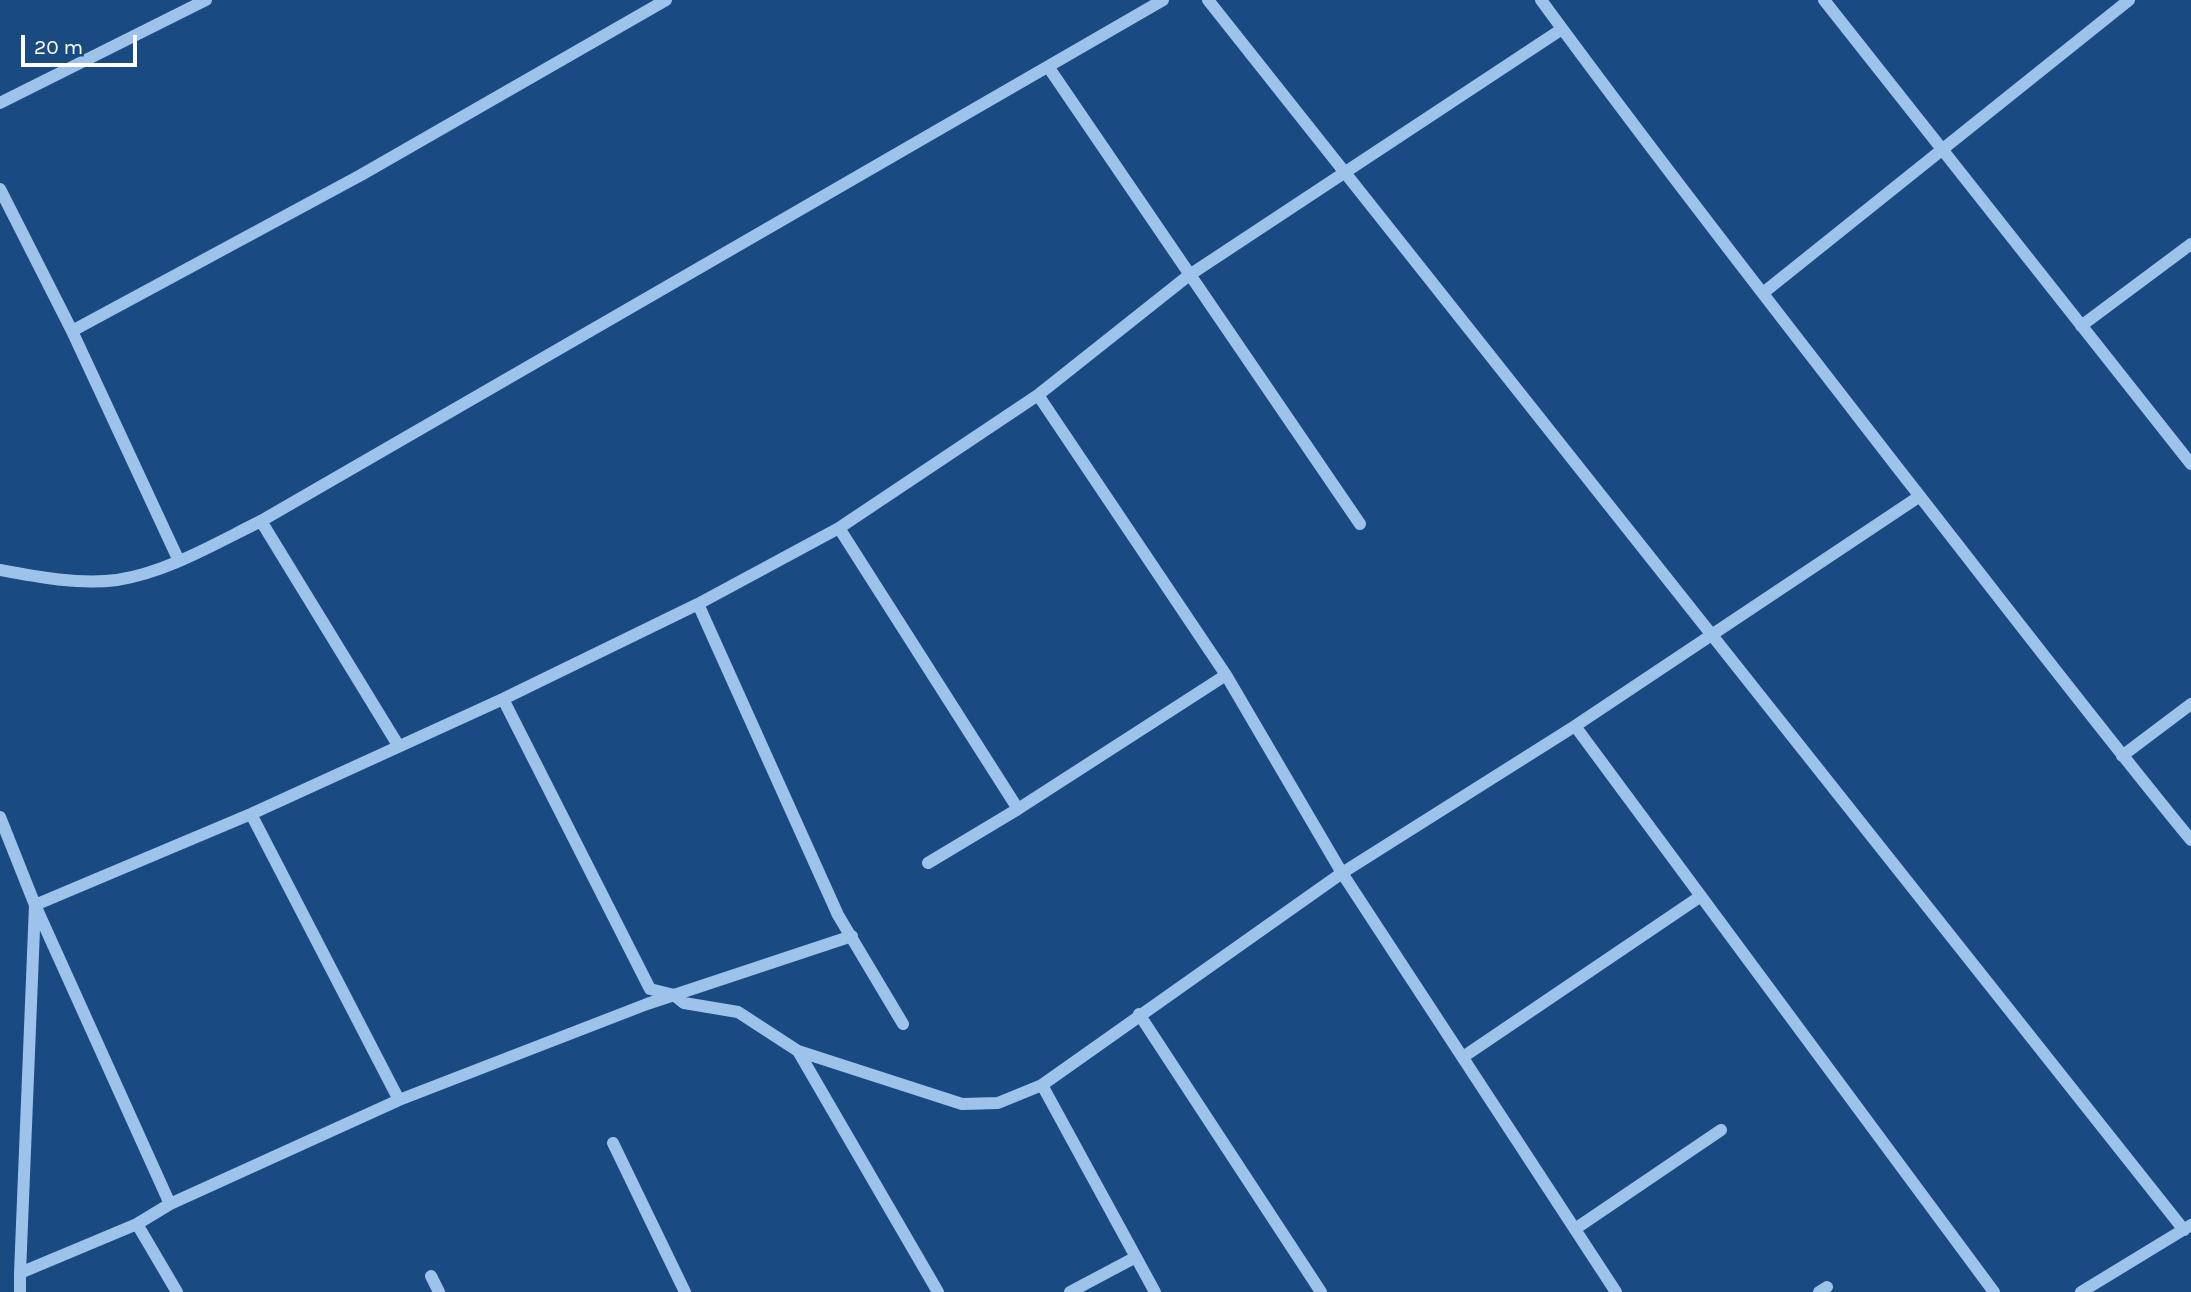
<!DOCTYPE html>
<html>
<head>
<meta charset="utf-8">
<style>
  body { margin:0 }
  #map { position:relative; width:2191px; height:1292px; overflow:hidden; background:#194b82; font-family:Karla,sans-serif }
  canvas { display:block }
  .scale { position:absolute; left:21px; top:35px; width:116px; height:32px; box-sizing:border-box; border:4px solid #fff; border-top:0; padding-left:9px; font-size:21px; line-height:24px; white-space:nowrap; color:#fff; -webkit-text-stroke:5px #194b82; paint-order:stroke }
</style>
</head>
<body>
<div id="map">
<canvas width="2191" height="1292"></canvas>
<div class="scale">20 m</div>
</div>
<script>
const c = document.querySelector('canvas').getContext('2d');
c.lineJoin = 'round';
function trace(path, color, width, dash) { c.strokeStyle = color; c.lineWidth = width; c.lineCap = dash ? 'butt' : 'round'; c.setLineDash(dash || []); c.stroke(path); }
trace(new Path2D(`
  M1208 0 2184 1230
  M1541 0C1657 158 1777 312 1897 467 1995 592 2091 718 2191 840
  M1824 0 2191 464
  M1049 68 1360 524
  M0 103 206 0
  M0 189 72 331 179 561
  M1763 293 2129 0
  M2081 326 2191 244
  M72 331 361 175 666 0
  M1038 395 1226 675 1342 873 1616 1292
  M261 521 398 745
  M839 528 1018 809 1226 675
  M0 570C37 577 80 585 117 580 168 572 216 543 261 521L1163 0
  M698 604 838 915 903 1024
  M503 699 650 989 674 995 684 1003 738 1012 798 1051 962 1104 998 1103 1042 1085 1342 873 1575 726 1920 496
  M1575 726 1994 1292
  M2122 756 2191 704
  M251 814 399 1100
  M0 817 35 905 170 1204
  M928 863 1018 809
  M852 936 647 1004 399 1100 170 1204 137 1224 20 1273 35 905 251 814 503 699 698 604 839 528 1038 395 1188 276 1562 29
  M1139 1014 1321 1292
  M798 1051 938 1292
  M1463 1057 1701 896
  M1042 1085 1155 1292
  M613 1143 685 1292
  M137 1224 177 1292
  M1575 1229 1721 1130
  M431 1276 439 1292
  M20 1292V1273
  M1070 1292 1136 1257
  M1819 1292 1827 1287
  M2081 1292 2191 1225`), '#9dc3eb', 12);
</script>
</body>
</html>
